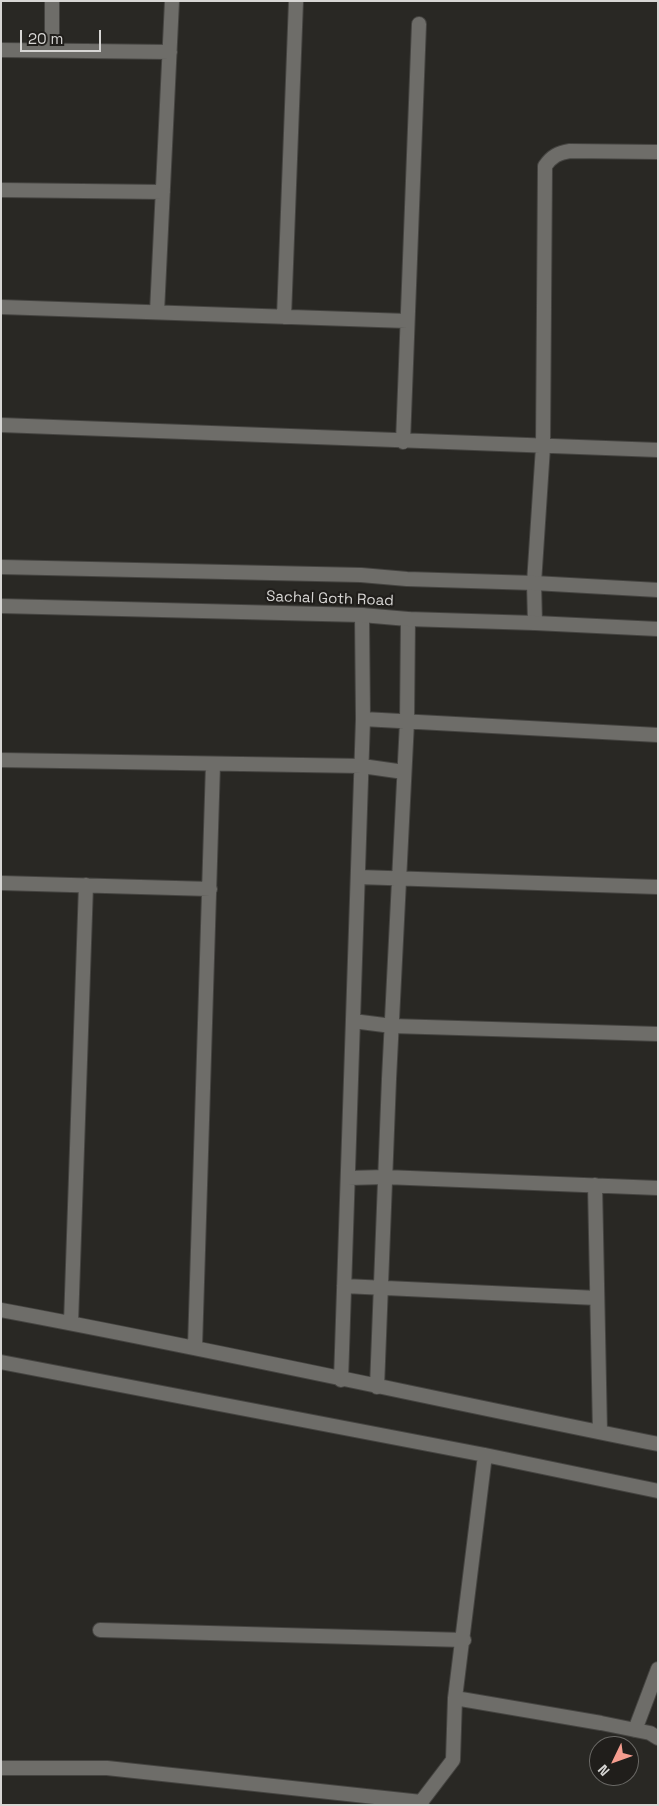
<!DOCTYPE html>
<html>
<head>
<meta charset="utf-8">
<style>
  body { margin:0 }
  #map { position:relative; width:659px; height:1806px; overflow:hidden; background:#292824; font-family:"Space Grotesk",sans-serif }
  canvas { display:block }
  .frame { position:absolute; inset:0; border:2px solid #d7d6d4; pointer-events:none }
  .north { position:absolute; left:589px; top:1736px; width:50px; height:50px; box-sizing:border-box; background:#201e1b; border:1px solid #696865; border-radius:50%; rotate:228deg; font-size:14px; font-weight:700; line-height:20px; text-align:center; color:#d7d6d4 }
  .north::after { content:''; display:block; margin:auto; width:18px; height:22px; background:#f59d8f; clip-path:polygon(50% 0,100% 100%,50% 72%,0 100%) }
  .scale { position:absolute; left:20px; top:30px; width:81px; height:22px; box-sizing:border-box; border:2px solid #d7d6d4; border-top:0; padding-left:6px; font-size:15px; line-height:18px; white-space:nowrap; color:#d7d6d4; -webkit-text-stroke:4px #201e1b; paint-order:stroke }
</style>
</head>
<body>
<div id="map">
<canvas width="659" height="1806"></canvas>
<div class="frame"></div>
<div class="north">N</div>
<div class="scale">20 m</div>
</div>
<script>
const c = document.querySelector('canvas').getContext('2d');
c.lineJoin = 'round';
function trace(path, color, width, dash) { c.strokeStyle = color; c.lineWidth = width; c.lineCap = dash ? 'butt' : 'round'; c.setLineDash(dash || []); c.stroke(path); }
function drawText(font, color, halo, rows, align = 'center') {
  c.font = font + ' "Space Grotesk",sans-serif'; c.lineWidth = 4.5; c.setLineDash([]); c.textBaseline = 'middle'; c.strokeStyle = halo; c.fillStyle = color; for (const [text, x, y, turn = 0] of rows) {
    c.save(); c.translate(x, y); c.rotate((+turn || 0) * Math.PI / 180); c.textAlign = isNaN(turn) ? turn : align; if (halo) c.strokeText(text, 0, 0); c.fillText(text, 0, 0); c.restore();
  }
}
const minor = new Path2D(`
  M1 50 170 52
  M52 50V1
  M1 190 163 192
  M1 307 407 321
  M157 312 172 1
  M284 317 296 1
  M1 425 658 450
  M403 442 419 24
  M535 623 534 583 543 447 545 166C552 156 558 153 570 151L658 152
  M363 719 658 735
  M1 760 362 766 404 772
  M358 877 658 887
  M1 883 210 889
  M353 1021 392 1026 658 1034
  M348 1178 385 1177 658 1188
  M595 1185 600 1432
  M344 1286 597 1298
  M1 1310C221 1351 439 1400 658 1444
  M71 1323 86 885
  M195 1347 213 764
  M1 1362 485 1455
  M341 1380 363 719 362 615
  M377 1387 389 1079 407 722 408 619
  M100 1630 464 1640
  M455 1698 601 1723 650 1733 658 1738
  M635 1730 658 1669
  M1 1768H107L421 1802 422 1805
  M421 1802 453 1760 455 1698 485 1455 658 1491`);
const tertiary = new Path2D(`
  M1 567 361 575 407 579 534 583 658 590
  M1 606 362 615 408 619 535 623 658 629`);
trace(minor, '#454441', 16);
trace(tertiary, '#454441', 16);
trace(minor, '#6e6d69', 14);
trace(tertiary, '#6e6d69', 14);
drawText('15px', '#d7d6d4', '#201e1b', [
  ["Sachal Goth Road",330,599,2]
]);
</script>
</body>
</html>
